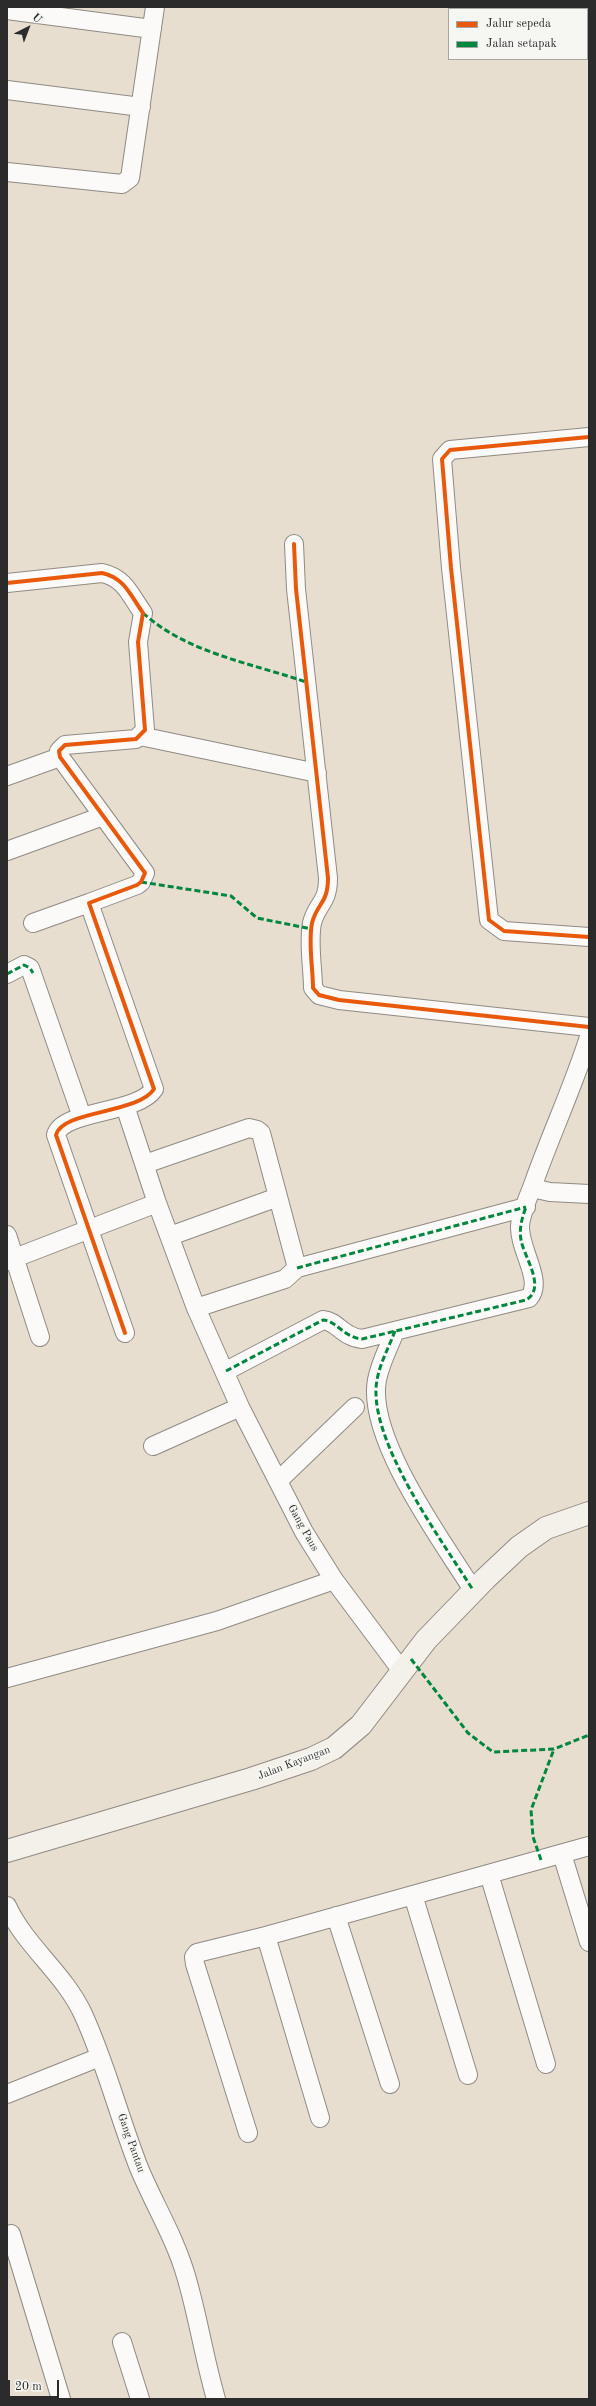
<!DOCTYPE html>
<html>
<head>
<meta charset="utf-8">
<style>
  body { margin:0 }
  #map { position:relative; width:596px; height:2406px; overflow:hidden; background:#e7ded0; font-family:"Old Standard TT",serif }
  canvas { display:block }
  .frame { position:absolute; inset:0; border:8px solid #2b2b2b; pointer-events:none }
  .legend { position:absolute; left:448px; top:8px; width:140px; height:52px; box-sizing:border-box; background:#f6f6f2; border:1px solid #a5a5a2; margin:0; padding:5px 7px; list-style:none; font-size:12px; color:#2b2b2b }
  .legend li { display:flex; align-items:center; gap:8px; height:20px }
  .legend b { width:20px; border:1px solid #a5a5a2 }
  .north { position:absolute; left:8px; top:8px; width:40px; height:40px; -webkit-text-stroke:3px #f6f6f2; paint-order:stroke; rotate:42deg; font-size:11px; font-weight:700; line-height:16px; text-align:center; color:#2b2b2b }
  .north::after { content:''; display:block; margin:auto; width:14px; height:18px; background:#2b2b2b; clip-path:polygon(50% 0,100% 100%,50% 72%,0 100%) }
  .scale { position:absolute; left:8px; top:2380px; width:51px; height:18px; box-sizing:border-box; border:2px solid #2b2b2b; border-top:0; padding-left:5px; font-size:12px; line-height:14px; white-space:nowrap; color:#2b2b2b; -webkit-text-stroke:3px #f6f6f2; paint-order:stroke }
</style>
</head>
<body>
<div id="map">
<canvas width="596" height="2406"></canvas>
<div class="frame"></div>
<ul class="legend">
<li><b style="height:5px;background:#e8590c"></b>Jalur sepeda</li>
<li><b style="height:5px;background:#00873e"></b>Jalan setapak</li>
</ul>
<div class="north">U</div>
<div class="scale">20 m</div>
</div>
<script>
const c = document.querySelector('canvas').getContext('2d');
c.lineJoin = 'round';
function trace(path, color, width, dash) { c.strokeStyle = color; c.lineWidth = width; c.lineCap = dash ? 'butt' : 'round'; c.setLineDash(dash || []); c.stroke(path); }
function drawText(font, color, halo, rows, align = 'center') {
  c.font = font + ' "Old Standard TT",serif'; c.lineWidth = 4; c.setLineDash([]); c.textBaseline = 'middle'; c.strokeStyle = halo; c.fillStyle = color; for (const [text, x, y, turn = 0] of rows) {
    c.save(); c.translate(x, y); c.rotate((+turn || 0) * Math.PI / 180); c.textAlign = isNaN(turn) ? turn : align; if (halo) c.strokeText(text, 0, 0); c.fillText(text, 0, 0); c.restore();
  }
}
const street = new Path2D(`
  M7 10 152 29
  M7 90 141 107
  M7 172 122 184 130 178 155 7
  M589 437 450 450 442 459 451 568 489 920 504 931 589 937
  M294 544 296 589 328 878C328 904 317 903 312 923 308 943 313 968 313 988L319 995 339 1000 589 1027
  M7 583 102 573C125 578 130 595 143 613L138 642 145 730 136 739 65 745 59 751 60 757 145 873 141 882 137 885 89 903 154 1089C138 1114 62 1110 56 1135L125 1333
  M140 736 317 773
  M7 776 60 757
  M7 851 103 816
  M33 923 89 903
  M7 974 24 965 30 968 82 1117
  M125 1106 157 1203 196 1308 240 1407 304 1532 334 1580 402 1671
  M145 1164 249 1128 257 1130 261 1133 297 1268 285 1279 196 1308
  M532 1188 550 1192 589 1194
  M7 1235 40 1337
  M170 1236 278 1197
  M7 1261 157 1203
  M297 1268 526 1207
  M395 1331C389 1347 380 1363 377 1380 366 1438 443 1542 473 1590
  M226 1371 323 1320C337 1321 343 1337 362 1339L529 1298C544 1281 519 1250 520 1226 521 1212 529 1196 534 1182 551 1134 573 1087 589 1037
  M153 1446 240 1407
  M278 1481 355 1407
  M7 1678 217 1621 334 1580
  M562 1854 589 1942
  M489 1874 546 2064
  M413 1895 468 2075
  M7 1906C26 1947 64 1973 83 2014 106 2064 119 2117 139 2168 154 2204 175 2238 186 2276 198 2316 204 2358 216 2399
  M336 1916 390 2084
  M266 1936 320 2118
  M7 2094 100 2057
  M248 2133 195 1964 194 1957 197 1953 266 1936 589 1846
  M11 2234 61 2399
  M122 2342 140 2399`);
const secondary = new Path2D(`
  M7 1851 251 1779 311 1759 334 1748 361 1725 426 1640 485 1579 519 1547 546 1528 589 1513`);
trace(street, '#8f8a83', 20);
trace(secondary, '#8f8a83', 24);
trace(street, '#fbfaf8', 18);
trace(secondary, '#f4f0ea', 22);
trace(new Path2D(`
  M143 613C187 653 251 663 306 682
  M141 882 231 896 257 918 312 929
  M7 974 24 965 30 968 33 973
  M297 1268 526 1207
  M395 1331C389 1347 380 1363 377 1380 366 1438 443 1542 473 1590
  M226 1371 323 1320C337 1321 343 1337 362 1339L526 1300C547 1288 524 1257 521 1240 519 1228 522 1218 526 1207
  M411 1659 468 1733 493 1752 554 1749 589 1735
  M541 1860 533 1837 531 1810 554 1749`), '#00873e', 3, [6, 3]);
trace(new Path2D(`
  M589 437 450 450 442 459 451 568 489 920 504 931 589 937
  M294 544 296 589 328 878C328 904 317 903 312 923 308 943 313 968 313 988L319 995 339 1000 589 1027
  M7 583 102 573C125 578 130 595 143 613L138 642 145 730 136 739 65 745 59 751 60 757 145 873 141 882 137 885 89 903 154 1089C138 1114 62 1110 56 1135L125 1333`), '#e8590c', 4);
drawText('11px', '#2b2b2b', '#f6f6f2', [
  ["Gang Paus",303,1528,61],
  ["Jalan Kayangan",294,1763,-21],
  ["Gang Pantau",131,2143,70]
]);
</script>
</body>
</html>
